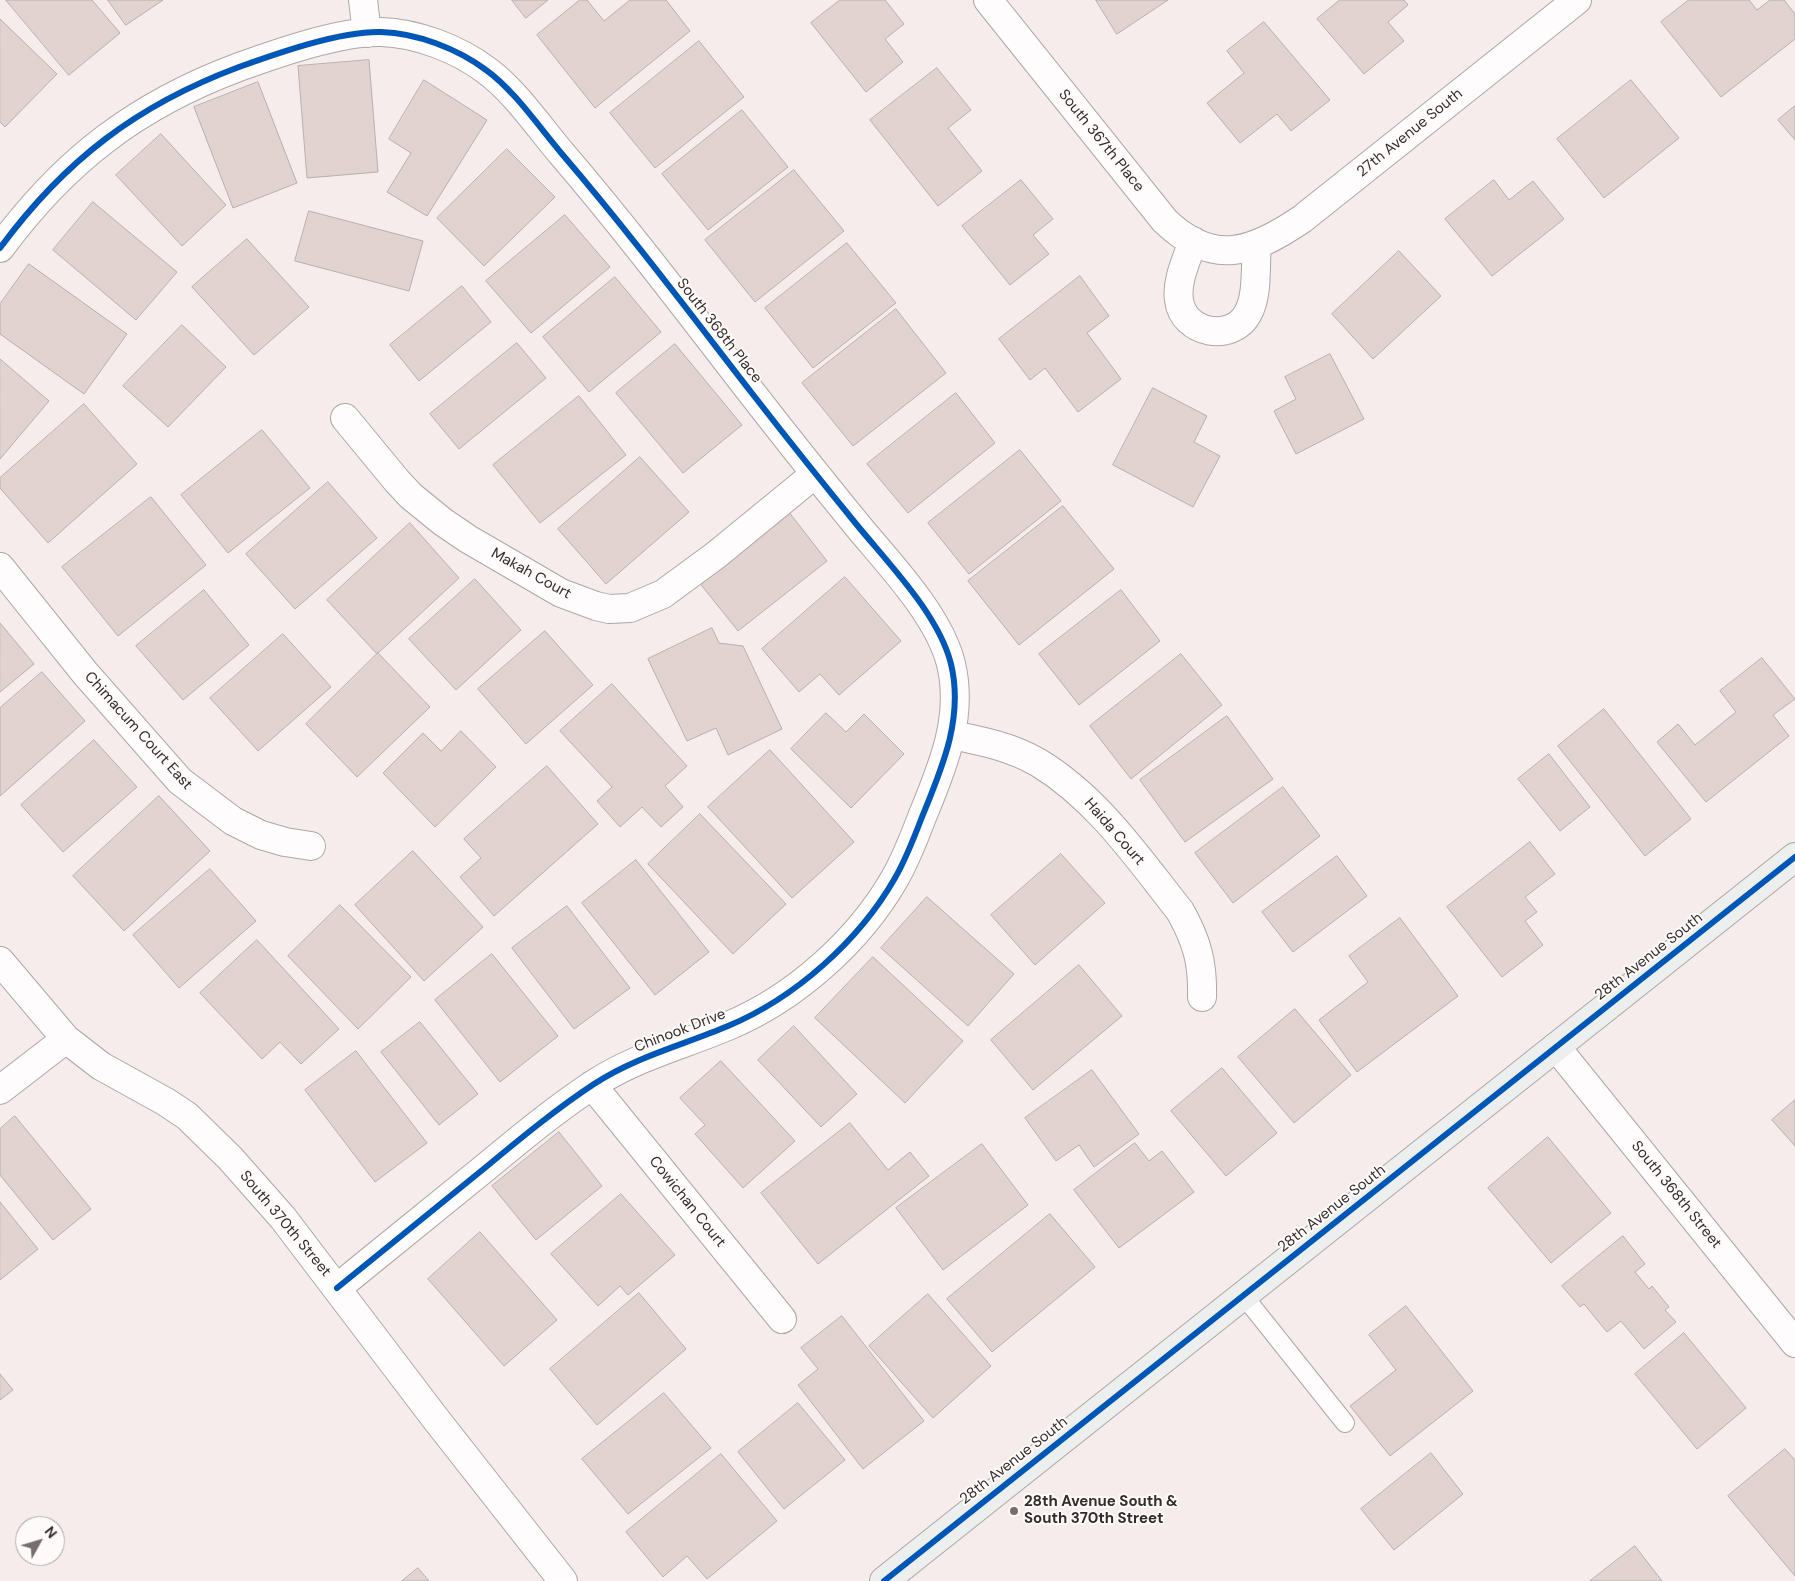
<!DOCTYPE html>
<html>
<head>
<meta charset="utf-8">
<style>
  body { margin:0 }
  #map { position:relative; width:1795px; height:1581px; overflow:hidden; background:#f5eceb; font-family:"DM Sans",sans-serif }
  canvas { display:block }
  .north { position:absolute; left:15px; top:1516px; width:50px; height:50px; box-sizing:border-box; background:#fdfaf9; border:1px solid #aca8a7; border-radius:50%; rotate:51deg; font-size:14px; font-weight:700; line-height:20px; text-align:center; color:#322c2b }
  .north::after { content:''; display:block; margin:auto; width:18px; height:22px; background:#766f6e; clip-path:polygon(50% 0,100% 100%,50% 72%,0 100%) }
</style>
</head>
<body>
<div id="map">
<canvas width="1795" height="1581"></canvas>
<div class="north">N</div>
</div>
<script>
const c = document.querySelector('canvas').getContext('2d');
c.lineJoin = 'round';
function fill(path, color) { c.fillStyle = color; c.fill(path, 'evenodd'); }
function trace(path, color, width, dash) { c.strokeStyle = color; c.lineWidth = width; c.lineCap = dash ? 'butt' : 'round'; c.setLineDash(dash || []); c.stroke(path); }
function drawText(font, color, halo, rows, align = 'center') {
  c.font = font + ' "DM Sans",sans-serif'; c.lineWidth = 4; c.setLineDash([]); c.textBaseline = 'middle'; c.strokeStyle = halo; c.fillStyle = color; for (const [text, x, y, turn = 0] of rows) {
    c.save(); c.translate(x, y); c.rotate((+turn || 0) * Math.PI / 180); c.textAlign = isNaN(turn) ? turn : align; if (halo) c.strokeText(text, 0, 0); c.fillText(text, 0, 0); c.restore();
  }
}
const building = new Path2D(`
  M6 0H92L120 33 69 75Z
  M108 0H163L126 25Z
  M512 0H548L526 18Z
  M580 0H587L604 21 630 0H666L690 31 595 108 537 35Z
  M840 0H885L904 24 885 39 903 62 866 92 811 23Z
  M1096 0H1168L1117 34Z
  M1340 0H1404L1408 5 1388 22 1404 41 1364 74 1317 19Z
  M1689 0H1749L1757 10 1770 0H1784L1795 14V39L1721 97 1661 22Z
  M0 19 57 74 5 127 0 122Z
  M1264 22 1330 100 1291 131 1277 114 1240 143 1207 103 1244 73 1227 51Z
  M699 41 744 97 655 168 610 113Z
  M369 60 378 172 307 178 298 66Z
  M937 68 971 110 948 128 982 171 938 206 870 120Z
  M424 80 487 120 427 216 387 192 411 153 389 139Z
  M1631 80 1679 138 1604 198 1557 139Z
  M258 82 297 183 233 208 194 107Z
  M1795 106V140L1778 120Z
  M742 110 788 167 708 230 662 174Z
  M161 134 226 205 182 246 116 175Z
  M507 149 555 197 484 266 437 218Z
  M794 170 844 231 755 302 705 240Z
  M1021 180 1053 219 1033 235 1049 254 1010 285 962 226Z
  M1494 180 1509 200 1533 181 1564 219 1492 276 1445 219Z
  M93 202 177 272 136 320 53 250Z
  M309 211 423 241 409 291 295 261Z
  M565 215 610 267 531 333 486 281Z
  M247 239 309 307 254 355 192 287Z
  M847 243 896 303 813 368 765 308Z
  M1399 251 1441 296 1373 359 1332 314Z
  M29 264 127 334 84 394 0 334V304Z
  M1080 276 1109 316 1087 333 1121 379 1078 412 1045 368 1030 380 999 339Z
  M615 277 661 332 589 392 543 337Z
  M462 286 491 322 419 381 390 345Z
  M896 309 946 373 853 446 802 383Z
  M182 325 226 367 168 427 123 386Z
  M517 343 546 378 459 449 430 414Z
  M675 344 742 425 683 473 616 393Z
  M1330 354 1364 419 1296 454 1274 411 1296 399 1285 377Z
  M0 359 49 401 0 459Z
  M1153 388 1207 416 1194 442 1220 456 1193 507 1113 465Z
  M956 393 995 443 908 513 867 464Z
  M579 396 626 455 540 523 493 465Z
  M84 404 137 464 48 543 0 488V478Z
  M262 430 310 488 228 553 181 495Z
  M1020 450 1061 501 969 574 928 523Z
  M640 457 689 512 606 584 558 529Z
  M328 482 377 538 295 609 246 554Z
  M151 497 206 565 118 636 62 567Z
  M1063 506 1114 569 1019 645 968 581Z
  M788 511 827 561 738 631 698 581Z
  M410 523 459 578 377 654 327 600Z
  M845 577 901 641 839 695 820 674 799 692 762 649Z
  M475 579 521 630 456 690 409 639Z
  M204 590 249 645 183 700 136 646Z
  M1121 590 1160 641 1079 705 1039 654Z
  M0 623 34 664 0 692Z
  M712 628 719 643 743 646 782 729 728 755 716 728 687 741 648 659Z
  M545 631 593 685 526 744 478 689Z
  M283 634 331 687 258 751 210 698Z
  M378 653 430 707 357 777 306 724Z
  M1181 654 1222 705 1131 779 1090 726Z
  M1762 658 1795 699 1773 715 1789 736 1706 802 1657 742 1678 724 1695 745 1736 712 1720 691Z
  M42 672 85 721 0 796V708Z
  M612 684 687 766 665 786 683 807 661 827 642 807 620 827 597 801 612 787 560 731Z
  M1604 709 1691 819 1645 856 1558 746Z
  M826 713 846 732 864 714 904 754 851 808 791 749Z
  M1227 716 1273 779 1185 842 1140 780Z
  M461 731 496 767 435 827 383 773 423 733 441 751Z
  M94 740 137 787 63 852 21 805Z
  M770 750 854 842 792 898 708 807Z
  M1549 754 1590 807 1560 831 1518 779Z
  M547 766 598 824 494 916 460 877 481 858 464 839Z
  M1283 787 1320 836 1233 903 1195 853Z
  M159 796 210 851 124 931 73 876Z
  M700 814 786 904 733 954 648 864Z
  M1530 842 1555 874 1525 897 1537 912 1525 921 1543 945 1502 977 1447 907Z
  M413 851 483 927 424 981 355 905Z
  M1061 854 1105 903 1035 965 991 915Z
  M1337 856 1367 896 1293 952 1262 912Z
  M636 860 709 952 655 995 582 903Z
  M210 869 256 921 179 988 133 935Z
  M927 897 1014 974 968 1026 881 948Z
  M340 905 411 977 358 1029 288 956Z
  M567 906 630 988 574 1029 512 948Z
  M1400 918 1458 996 1357 1072 1319 1020 1368 982 1349 956Z
  M257 940 339 1029 301 1064 280 1042 262 1059 200 993Z
  M492 954 558 1036 500 1082 435 1000Z
  M873 957 963 1041 905 1103 815 1018Z
  M1079 965 1122 1016 1033 1090 991 1040Z
  M1295 1009 1351 1075 1294 1123 1238 1057Z
  M420 1022 478 1094 439 1125 381 1052Z
  M794 1026 857 1094 821 1127 758 1060Z
  M356 1051 427 1143 375 1182 305 1090Z
  M721 1061 795 1141 743 1188 695 1134 705 1125 680 1098Z
  M1222 1068 1277 1133 1226 1176 1171 1111Z
  M1092 1070 1139 1134 1094 1167 1079 1145 1056 1161 1025 1118Z
  M1795 1100V1146L1772 1120Z
  M15 1116 91 1209 53 1240 0 1175V1129Z
  M850 1123 888 1170 910 1152 929 1176 818 1264 761 1193Z
  M559 1132 602 1186 536 1240 492 1186Z
  M1548 1137 1611 1213 1551 1263 1488 1188Z
  M1135 1143 1149 1161 1162 1151 1194 1192 1119 1248 1074 1190Z
  M982 1144 1028 1205 943 1270 896 1208Z
  M621 1194 675 1255 628 1295 620 1286 598 1306 551 1254Z
  M0 1202 38 1249 0 1280Z
  M1050 1214 1095 1267 992 1352 947 1299Z
  M480 1232 557 1320 504 1366 428 1279Z
  M1623 1236 1645 1264 1635 1272 1649 1289 1652 1286 1669 1307 1665 1310 1676 1322 1644 1349 1621 1321 1607 1332 1584 1304 1580 1307 1562 1286Z
  M639 1293 686 1349 597 1425 550 1369Z
  M928 1294 991 1366 933 1418 869 1346Z
  M1406 1306 1473 1391 1390 1456 1350 1406 1396 1370 1369 1335Z
  M842 1316 924 1421 863 1469 798 1385 818 1369 801 1348Z
  M1684 1333 1746 1408 1697 1449 1635 1374Z
  M0 1374 13 1390 0 1400Z
  M664 1393 711 1448 628 1514 582 1459Z
  M798 1403 845 1460 784 1509 738 1452Z
  M1785 1449 1795 1460V1576L1728 1496Z
  M1431 1453 1463 1494 1394 1550 1361 1509Z
  M721 1454 777 1521 707 1579 687 1556 663 1577 626 1532Z
  M1635 1546 1662 1581H1590Z
  M418 1568 429 1581H402Z`);
fill(building, '#e2d2d0');
trace(building, '#b6b0ae', 1);
const lane = new Path2D(`
  M1243 1295 1345 1423`);
const street = new Path2D(`
  M363 0 367 33
  M988 0 1165 221C1213 267 1252 253 1302 219L1577 0
  M1193 241C1187 259 1176 281 1179 300 1183 334 1233 343 1248 313 1258 296 1255 265 1257 245
  M0 248C65 160 137 105 239 67 278 53 340 31 381 32 417 33 458 49 486 70 514 90 539 127 562 154 628 231 689 312 751 392 786 437 821 481 857 525 889 564 939 615 951 664 964 718 942 768 922 817 914 838 906 859 895 878 859 941 795 998 728 1026 683 1045 635 1057 594 1084 556 1109 521 1138 486 1167 437 1207 387 1247 337 1288
  M345 418 397 481 411 496 443 522 468 539 561 593 596 606 609 609 630 608 663 594 716 555 815 474
  M0 567 85 673 180 781 233 821 261 835 285 842 311 846
  M952 735C982 741 1012 747 1039 763 1098 799 1138 858 1180 911 1197 941 1203 963 1202 997
  M0 961 66 1039 101 1066 166 1102 187 1116 230 1158 283 1218 435 1418 563 1581
  M1556 1047 1795 1343
  M592 1085 782 1319
  M0 1090 66 1039`);
const secondary = new Path2D(`
  M884 1581 1795 857`);
trace(lane, '#aea7a6', 20);
trace(street, '#aea7a6', 30);
trace(secondary, '#aea7a6', 30);
trace(lane, '#fefcfc', 18);
trace(street, '#fefcfc', 28);
trace(secondary, '#ecefee', 28);
trace(new Path2D(`
  M0 248C65 160 137 105 239 67 278 53 340 31 381 32 417 33 458 49 486 70 514 90 539 127 562 154 628 231 689 312 751 392 786 437 821 481 857 525 889 564 939 615 951 664 964 718 942 768 922 817 914 838 906 859 895 878 859 941 795 998 728 1026 683 1045 635 1057 594 1084 556 1109 521 1138 486 1167 437 1207 387 1247 337 1288
  M884 1581 1795 857`), '#0057b8', 6);
for (const [x, y, r, color] of [
  [1014,1511,5,"#766f6e"]
]) { const dot = new Path2D(); dot.arc(x, y, r, 0, 2 * Math.PI); c.fillStyle = color; c.fill(dot); trace(dot, '#fdfaf9', 2); }
drawText('15px', '#322c2b', '#fdfaf9', [
  ["27th Avenue South",1410,133,-39],
  ["South 367th Place",1101,141,51],
  ["South 368th Place",719,331,52],
  ["Makah Court",531,574,29],
  ["Chimacum Court East",138,731,48],
  ["Haida Court",1114,832,49],
  ["28th Avenue South",1649,957,-38],
  ["Chinook Drive",680,1031,-21],
  ["South 368th Street",1676,1195,51],
  ["Cowichan Court",687,1202,51],
  ["28th Avenue South",1332,1209,-38],
  ["South 370th Street",285,1224,50],
  ["28th Avenue South",1014,1461,-38]
]);
drawText('bold 15px', '#322c2b', '#fdfaf9', [
  ["28th Avenue South &",1024,1502],
  ["South 370th Street",1024,1519]
], 'left');
</script>
</body>
</html>
